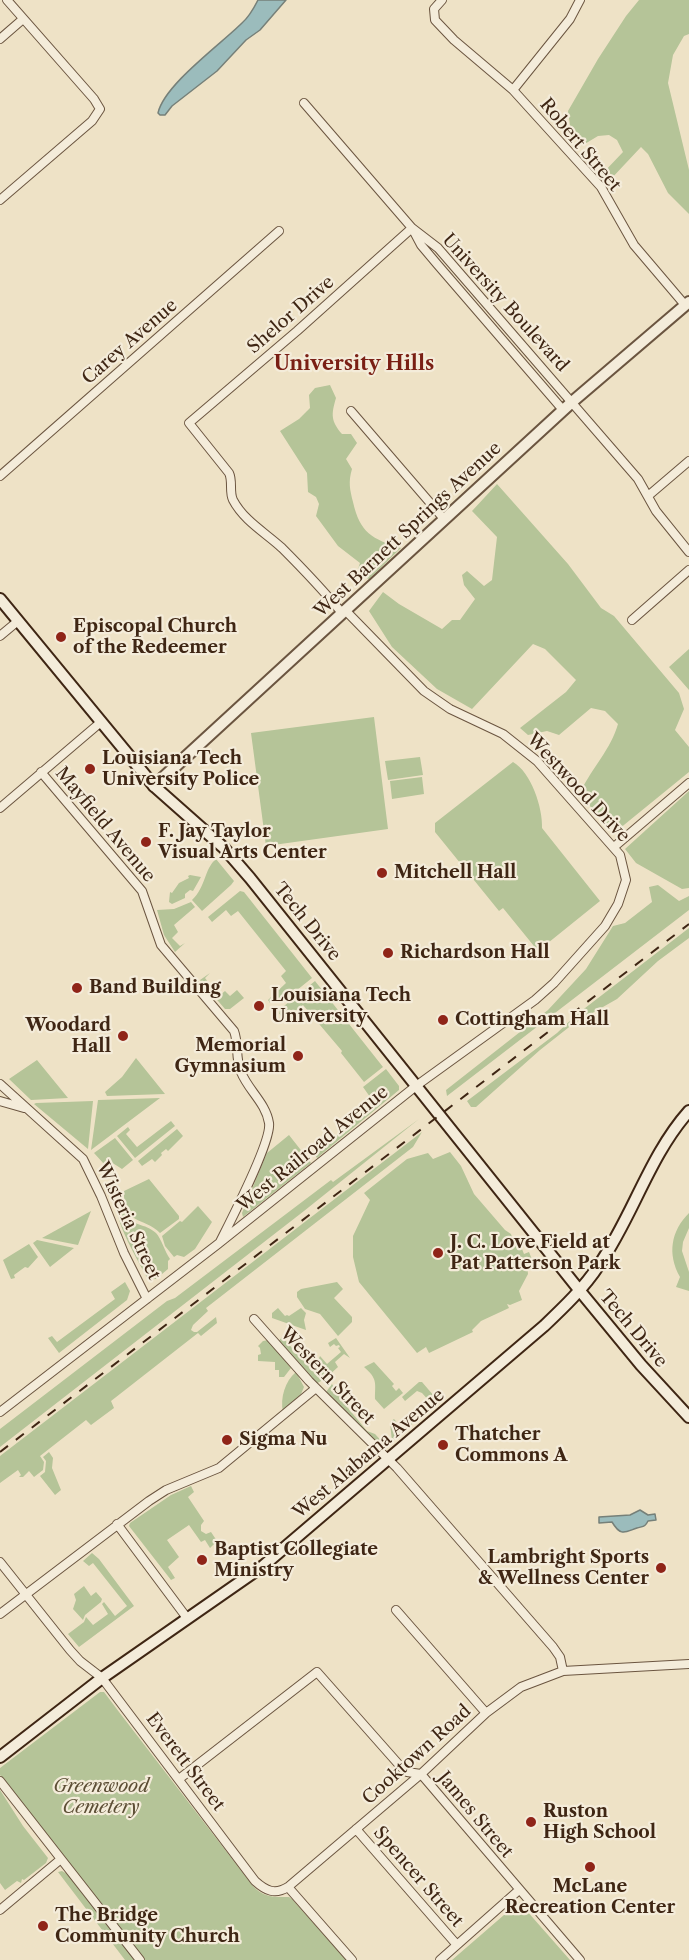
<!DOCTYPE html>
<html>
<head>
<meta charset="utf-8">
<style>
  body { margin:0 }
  canvas { display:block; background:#eee2c6 }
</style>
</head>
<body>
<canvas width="689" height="1960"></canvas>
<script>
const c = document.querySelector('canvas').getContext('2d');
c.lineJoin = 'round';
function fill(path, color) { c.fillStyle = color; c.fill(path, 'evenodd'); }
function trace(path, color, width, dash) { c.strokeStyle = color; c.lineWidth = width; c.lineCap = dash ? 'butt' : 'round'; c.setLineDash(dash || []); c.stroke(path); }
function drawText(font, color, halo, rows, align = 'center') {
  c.font = font + ' "Libre Caslon Text",serif'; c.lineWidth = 4.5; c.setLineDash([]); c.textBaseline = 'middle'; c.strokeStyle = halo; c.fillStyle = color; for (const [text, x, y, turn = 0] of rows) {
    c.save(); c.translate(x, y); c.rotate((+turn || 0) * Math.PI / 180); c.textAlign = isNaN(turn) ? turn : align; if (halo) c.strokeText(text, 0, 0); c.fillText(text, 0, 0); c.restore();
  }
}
fill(new Path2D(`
  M639 0H689V34L684 36 673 55 668 83 689 170V214L668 193 648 154 641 147 610 180 603 173 623 152 617 140 609 135 598 136 583 145 571 132 568 111 598 59 626 16Z
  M330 385 336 398C331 415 331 421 342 434H351L357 443 346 459 352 469C348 482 350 490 353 502 360 533 372 539 401 548L369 579 361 576 358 569 360 563 338 546 316 516 319 504 316 497 308 492 307 473 280 431 299 419 310 408 309 395 315 388Z
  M497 484 568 564 601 608 614 616 679 693 684 709 675 730 689 747V772L619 829C603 826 588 805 581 791 592 768 611 749 618 724L605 711 591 708 559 735 547 731 528 735 520 728 566 692 576 680 545 649 533 644 472 709 437 689 392 647 369 611 383 592 399 604 442 629 452 620H460L475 599 464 585 462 575 467 571 484 586 492 580 497 537 472 511Z
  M689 649V690L669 667Z
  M374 717 388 829 266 846 251 733Z
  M420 757 423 775 388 780 385 761Z
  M513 762C531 772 543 808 542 828L600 901 538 951 503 908 499 911 435 832V823Z
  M422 777 424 794 392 799 390 781Z
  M689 791V888L682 889 636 863 625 849Z
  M216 859 234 881 231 885 202 911 192 900C206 887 204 869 216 859Z
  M190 875 201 877 193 891 190 890 185 894V898L172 904 169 902 170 892 172 893 179 883 189 878 188 876Z
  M658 885 679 901 689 896V910L447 1096 446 1090 548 1010 586 969 613 926 625 923 652 902 649 887Z
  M240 891 244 892 312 978 281 1003 276 998 270 1003 268 1000 286 983 281 976 286 971 238 911 231 916 226 910 212 922 208 917Z
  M191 902 195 907 174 925 178 932 172 938 180 946 185 943 175 952 164 935 157 910 174 909Z
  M689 928V938L658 961 617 999 573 1024 540 1050 476 1107H471L467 1101 557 1033 576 1015Z
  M210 973 205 978 219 996 225 991 230 996 237 990 244 998 230 1009H225L200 980Z
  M315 981 383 1067 364 1082 341 1053 342 1051 303 1005 287 1017 284 1014 281 1016 279 1013 280 1012 279 1010Z
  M136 1058 165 1094 107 1096 105 1092 122 1077Z
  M37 1060 68 1098 31 1100 9 1079Z
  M386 1069 399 1086V1090L317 1158 315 1155 317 1152 375 1104 363 1087Z
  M160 1098 91 1150 98 1100Z
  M93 1101 88 1149 34 1104 36 1103Z
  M419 1119 304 1211 0 1447V1429L167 1301 175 1298 331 1180 333 1182Z
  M171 1121 175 1126 135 1158 117 1136 128 1127 130 1130 126 1134 137 1147Z
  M177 1129 183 1136 168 1151 166 1149 161 1153 162 1155 155 1162 152 1159 142 1166 138 1161Z
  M422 1132 413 1147 206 1308 208 1311 193 1325 191 1330 194 1332H197L216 1317 217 1323 201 1336 198 1333 111 1401 114 1408 91 1425 86 1420 40 1456 44 1462 43 1470 34 1477 29 1471 23 1477H19L21 1475 18 1470 0 1483V1456Z
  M289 1135 311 1163 243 1217 242 1213 267 1153Z
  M115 1138 133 1160 122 1169 111 1162 104 1164 94 1153Z
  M450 1152 461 1166 474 1194 505 1230 511 1234 515 1246 520 1244 524 1254 529 1252 533 1262 527 1265 528 1274 519 1291 522 1300 510 1305 507 1304 509 1308 481 1321 472 1330 473 1332 429 1353 426 1347 417 1353 359 1282 353 1257V1236L370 1200 364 1193 407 1159 428 1153 433 1159Z
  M149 1179 179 1216V1219L160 1233C143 1216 123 1226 124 1191Z
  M116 1203H118L120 1211 123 1210C134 1229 144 1222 156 1233 161 1238 165 1252 170 1259L168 1261V1269L156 1279H148C138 1261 115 1222 116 1203Z
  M198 1206 212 1222 195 1249 184 1257 177 1255 174 1257 165 1246 162 1236 180 1221 182 1222Z
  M91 1211 78 1245 42 1238Z
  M689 1213V1228L683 1242 682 1251 689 1272V1291L676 1287 680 1277C667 1254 671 1231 689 1213Z
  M37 1240 74 1248 50 1267 33 1243Z
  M29 1244 38 1257 28 1268 25 1267 14 1275 15 1278 11 1279 3 1260Z
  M125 1282 130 1291 127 1300 59 1353 48 1338 52 1336 57 1342 115 1299 111 1292Z
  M337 1282 343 1289 334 1298 352 1317V1322L338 1336 320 1314 305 1309 297 1297V1292L301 1289Z
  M278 1308 285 1316 287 1315 289 1316 301 1308 306 1313 304 1320 306 1330 272 1318V1313Z
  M282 1337 315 1373 326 1378 316 1384 278 1342Z
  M336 1338 350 1358 344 1354 335 1362 338 1367 327 1377 318 1373 314 1369 320 1356 327 1364 341 1352 338 1348 340 1347 339 1345 336 1346 334 1344 330 1347 328 1343Z
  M268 1340 291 1368 284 1377H279V1370H275V1362L258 1361V1355L261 1354 260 1348 258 1346 263 1341Z
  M374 1362 394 1384 392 1386 396 1391 399 1388 403 1393 384 1409 375 1399C375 1383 378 1379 364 1367Z
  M296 1372 304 1387 301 1394 283 1412C280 1398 285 1381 296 1372Z
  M419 1382H422L434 1396 435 1404 392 1442 390 1422 394 1419 399 1425 403 1426 430 1402 422 1393 417 1391 405 1401 402 1397Z
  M332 1384 343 1402 367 1431 375 1434 387 1447 383 1451 326 1392Z
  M49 1452 53 1458 52 1468 61 1490 55 1495 40 1476 45 1472 46 1461 43 1457Z
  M191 1486 194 1492 188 1497 204 1521 201 1525V1531L206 1534 211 1532 217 1541 210 1548 205 1540 201 1542 189 1525 167 1540 179 1557 168 1567 175 1578 171 1580 129 1526 130 1523 171 1495Z
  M92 1553 99 1559 134 1606 79 1647 68 1634 84 1622 86 1617 93 1625 108 1614 102 1604 104 1602 115 1616 127 1606 93 1563 89 1566 83 1561Z
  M84 1586 91 1596 96 1592 102 1599 101 1602 85 1615 83 1620 73 1609 76 1600 74 1594Z
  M100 1692H104L119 1712 253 1886C264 1898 274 1897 289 1897L292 1899 346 1960H143L0 1775V1768Z
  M0 1790 23 1826 48 1858 46 1863 24 1880 22 1879 21 1883 17 1881 5 1890 0 1883Z
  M62 1871 69 1875 137 1960H125L58 1872Z
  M519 1902 570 1960H452Z`), '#b5c498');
const water = new Path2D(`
  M258 0H286L260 30 246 40 217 71 172 106 165 115H160L158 113C164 85 221 44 242 23 249 17 254 8 258 0Z
  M640 1510 648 1515 655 1514 656 1520 648 1521C645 1527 644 1526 637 1528 625 1532 621 1537 612 1522L599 1523V1517L630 1515Z`);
fill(water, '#9bbcbc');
trace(water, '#768079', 1.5);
const minor = new Path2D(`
  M442 0 434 9 435 20 454 40 513 90 601 187 634 245 685 305
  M0 39 23 19
  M513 90 570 19 580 0
  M304 103 412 228 421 245 437 264 563 410
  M0 200 92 121 100 109 94 99 7 0
  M412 228 438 248 638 479 656 511 689 552
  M351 411 444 519
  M0 476 279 231
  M648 496 689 461
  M342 613C323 590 303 569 282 548 266 533 244 521 233 500 229 492 233 481 229 473L189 423 297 331 412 228
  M632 620 689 570
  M0 636 18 621
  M41 772 142 891 161 945 234 1031C239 1044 235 1058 241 1072 248 1090 266 1103 269 1123 272 1141 230 1222 220 1242
  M0 808 101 722
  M614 847 689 783
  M0 1084 83 1159 101 1196 124 1253 147 1299
  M0 1101 24 1108
  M254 1319 309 1381 397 1468 553 1647 560 1657 563 1671
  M0 1412 218 1244 416 1086 535 1000 554 983 605 926 618 904 626 880 620 855 537 761 503 734 450 709 424 691 345 610
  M117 1524 187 1618
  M0 1562 70 1650 80 1661 102 1678 255 1881C266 1891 275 1895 288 1887L421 1774 486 1713 521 1687 563 1671 689 1664
  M396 1610 486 1713
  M0 1614 149 1501 166 1490 219 1468 316 1388
  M179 1779 317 1672 401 1767 407 1772 421 1774 580 1960
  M0 1781 140 1960
  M356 1829 457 1945
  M288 1887 352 1960
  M0 1910 61 1859
  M440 1960 519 1890`);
const tertiary = new Path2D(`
  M154 786 572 402 689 302`);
const secondary = new Path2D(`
  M0 599 154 786 224 848 250 878 580 1291 641 1365 689 1417
  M0 1757 102 1678 263 1566 544 1326C564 1307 584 1288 599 1265 633 1216 649 1156 689 1111`);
trace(minor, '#6b5540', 10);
trace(tertiary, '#6b5540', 14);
trace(secondary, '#3f2614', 14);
trace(minor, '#f4ecda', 8);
trace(tertiary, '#f4ecda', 10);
trace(secondary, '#f4ecda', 10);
trace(new Path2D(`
  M0 1452 689 924`), '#3f2614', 2, [10, 10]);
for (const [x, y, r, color] of [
  [61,637,6,"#8f2418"],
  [90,769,6,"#8f2418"],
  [146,842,6,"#8f2418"],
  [382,873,6,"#8f2418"],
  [388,953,6,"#8f2418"],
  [77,988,6,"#8f2418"],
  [259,1006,6,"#8f2418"],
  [443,1020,6,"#8f2418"],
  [123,1036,6,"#8f2418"],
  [298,1056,6,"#8f2418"],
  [438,1253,6,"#8f2418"],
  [227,1440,6,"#8f2418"],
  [443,1445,6,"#8f2418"],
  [202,1560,6,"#8f2418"],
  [661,1568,6,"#8f2418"],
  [531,1822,6,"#8f2418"],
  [590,1867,6,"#8f2418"],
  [43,1926,6,"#8f2418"]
]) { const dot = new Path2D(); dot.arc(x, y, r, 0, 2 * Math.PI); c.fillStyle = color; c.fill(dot); trace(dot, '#f4ecda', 2); }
drawText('18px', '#3f2614', '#f4ecda', [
  ["Robert Street",580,145,50],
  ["University Boulevard",505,303,48],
  ["Shelor Drive",291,315,-41],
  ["Carey Avenue",130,342,-41],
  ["West Barnett Springs Avenue",408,530,-43],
  ["Westwood Drive",578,788,47],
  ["Mayfield Avenue",105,825,50],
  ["Tech Drive",307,922,51],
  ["West Railroad Avenue",313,1149,-39],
  ["Wisteria Street",128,1221,65],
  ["Tech Drive",633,1329,50],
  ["Western Street",327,1376,46],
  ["West Alabama Avenue",369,1454,-40],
  ["Cooktown Road",417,1755,-42],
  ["Everett Street",185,1762,53],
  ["James Street",475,1815,50],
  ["Spencer Street",418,1877,49]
]);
drawText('bold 18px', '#3f2614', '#f4ecda', [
  ["Episcopal Church",73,627],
  ["of the Redeemer",73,648],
  ["Louisiana Tech",102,759],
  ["University Police",102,780],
  ["F. Jay Taylor",158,832],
  ["Visual Arts Center",158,853],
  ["Mitchell Hall",394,873],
  ["Richardson Hall",400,953],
  ["Band Building",89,988],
  ["Louisiana Tech",271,996],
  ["University",271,1017],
  ["Cottingham Hall",455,1020],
  ["Woodard",111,1026,"right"],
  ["Hall",111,1047,"right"],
  ["Memorial",286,1046,"right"],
  ["Gymnasium",286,1067,"right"],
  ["J. C. Love Field at",450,1243],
  ["Pat Patterson Park",450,1264],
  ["Thatcher",455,1435],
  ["Commons A",455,1456],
  ["Sigma Nu",239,1440],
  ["Baptist Collegiate",214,1550],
  ["Ministry",214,1571],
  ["Lambright Sports",649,1558,"right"],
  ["& Wellness Center",649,1579,"right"],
  ["Ruston",543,1812],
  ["High School",543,1833],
  ["McLane",590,1887,"center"],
  ["Recreation Center",590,1908,"center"],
  ["The Bridge",55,1916],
  ["Community Church",55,1937]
], 'left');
drawText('italic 18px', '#5c4e35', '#f4ecda', [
  ["Greenwood",101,1787],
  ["Cemetery",101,1808]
]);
drawText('bold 20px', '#7a1f14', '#f4ecda', [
  ["University Hills",354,364]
]);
</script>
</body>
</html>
